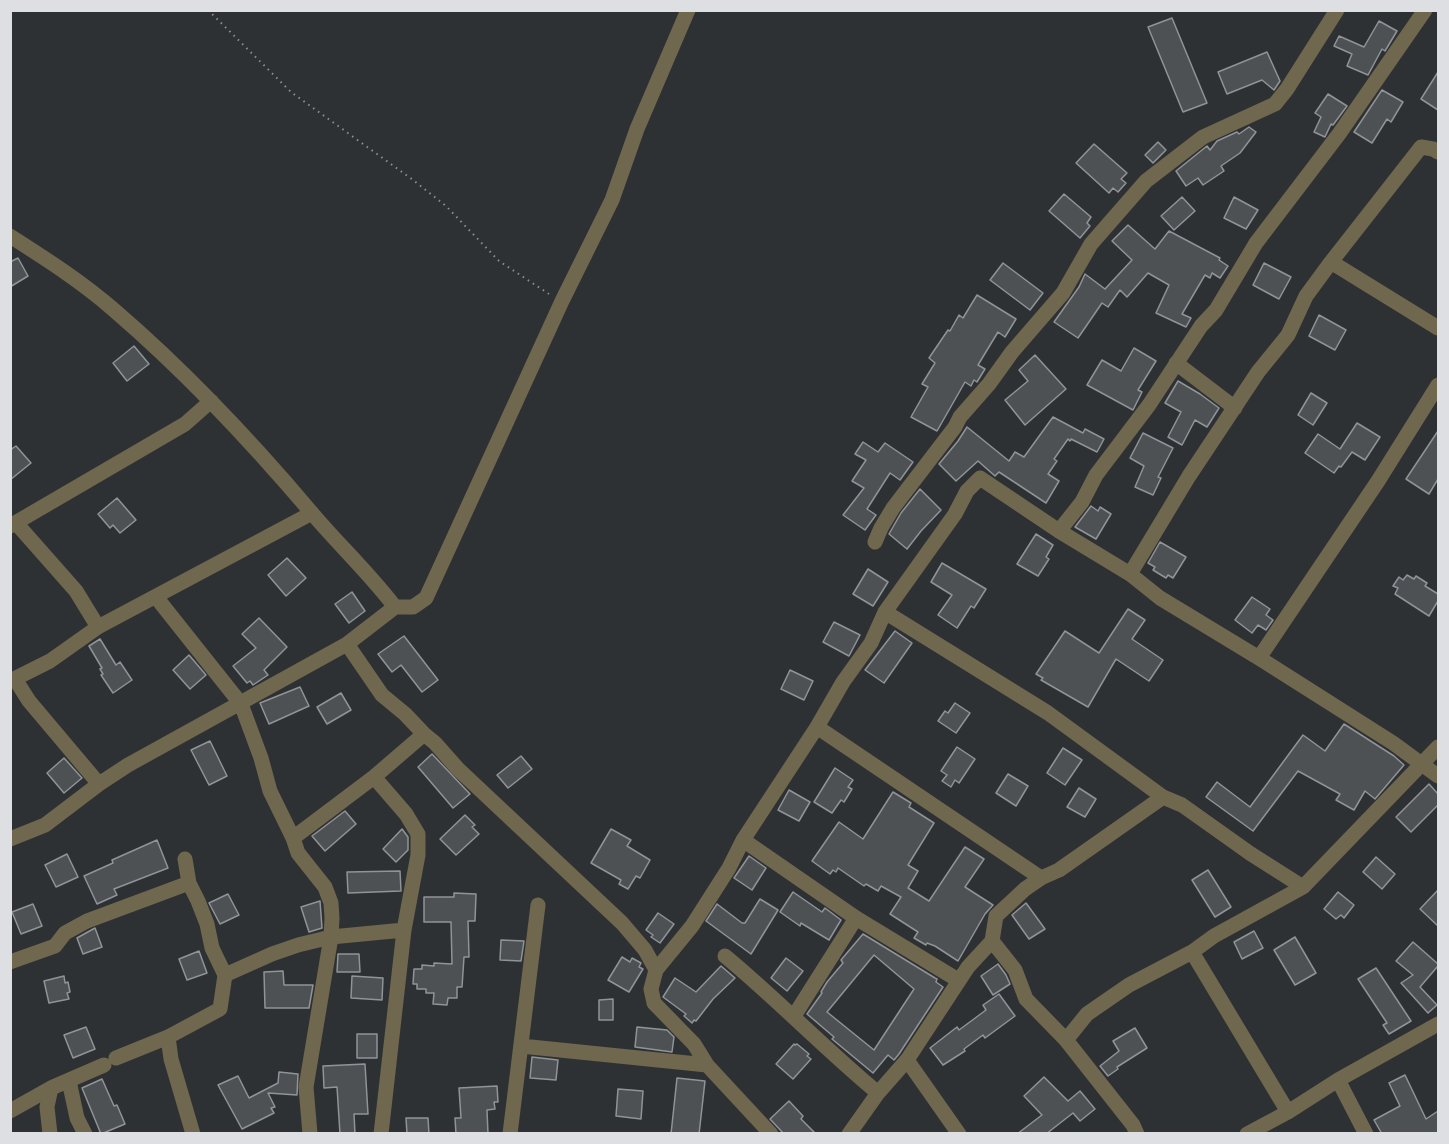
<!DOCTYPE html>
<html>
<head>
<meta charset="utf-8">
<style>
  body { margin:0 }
  #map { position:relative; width:1449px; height:1144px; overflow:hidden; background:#2e3134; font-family:"DM Sans",sans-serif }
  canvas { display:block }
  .frame { position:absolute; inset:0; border:12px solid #dddfe2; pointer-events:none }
</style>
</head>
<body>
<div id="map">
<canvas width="1449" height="1144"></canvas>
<div class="frame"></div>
</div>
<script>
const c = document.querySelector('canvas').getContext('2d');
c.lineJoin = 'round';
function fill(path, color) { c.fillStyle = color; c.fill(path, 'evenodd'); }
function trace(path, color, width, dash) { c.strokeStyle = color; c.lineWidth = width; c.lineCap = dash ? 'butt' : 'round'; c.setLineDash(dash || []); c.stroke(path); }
const building = new Path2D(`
  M1172 18 1207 103 1183 112 1148 27Z
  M1379 21 1397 31 1385 51 1382 49 1368 75 1347 66 1352 54 1334 46 1339 36 1364 47Z
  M1267 52 1280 81 1274 90 1262 80 1227 94 1218 72Z
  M1438 72V110L1421 99Z
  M1382 90 1403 102 1391 122 1387 119 1372 143 1354 132Z
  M1328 94 1347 106 1333 125 1331 124 1325 137 1314 132 1321 117 1315 113Z
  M1249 127 1256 132 1240 153 1221 166 1224 171 1203 185 1198 178 1186 186 1176 171 1207 146 1210 150 1217 141 1237 132 1239 134Z
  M1158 142 1166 150 1153 163 1145 155Z
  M1094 144 1127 173 1121 179 1126 183 1118 192 1113 188 1109 193 1076 163Z
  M1064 194 1091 217 1087 223 1090 226 1080 238 1049 211Z
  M1182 197 1195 211 1174 230 1161 216Z
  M1234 197 1258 210 1246 229 1224 218Z
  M1128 225 1155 249 1169 231 1220 258 1219 260 1228 266 1220 278 1212 273 1210 278 1205 275 1182 314 1191 318 1186 327 1156 313 1169 285 1148 273 1127 297 1120 290 1108 307 1102 303 1078 338 1054 322 1079 287 1085 274 1105 289 1132 260 1112 241Z
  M18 258 28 276 10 287V262Z
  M1003 263 1043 293 1030 310 990 280Z
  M1264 263 1291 277 1279 299 1253 285Z
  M977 295 1016 319 1005 337 998 332 978 365 985 369 977 382 974 380 971 386 965 382 937 431 911 417 928 387 922 384 935 363 929 358 948 330 950 331 959 315 963 318Z
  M1319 315 1346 330 1335 350 1309 336Z
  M134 346 149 364 127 381 113 363Z
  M1134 348 1156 361 1138 390 1142 392 1133 410 1087 385 1102 360 1121 371Z
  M1035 355 1066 389 1025 425 1005 400 1028 381 1019 370Z
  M1178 381 1200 394 1219 408 1207 427 1195 420 1182 445 1168 437 1181 412 1165 403Z
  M1311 393 1327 403 1313 425 1298 415Z
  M1053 417 1083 433 1085 429 1104 439 1097 452 1071 439 1070 441 1068 439 1054 459 1057 461 1048 474 1059 481 1046 503 999 472 995 476 978 461 956 481 939 464 958 441 967 427 1009 461 1015 452 1024 457Z
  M1357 423 1380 437 1365 460 1352 452 1341 467 1339 466 1334 473 1305 453 1318 434 1340 449Z
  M1438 431V479L1429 494 1406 479Z
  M1143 433 1173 448 1158 477 1161 478 1153 495 1135 487 1144 466 1130 458Z
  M863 442 878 452 885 443 913 462 900 480 890 473 867 509 876 515 865 530 843 515 864 488 852 481 866 460 855 454Z
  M16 446 31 463 10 480V450Z
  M920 489 941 510 921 531 907 549 889 534 901 513Z
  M117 498 136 520 120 533 113 525 110 528 98 514Z
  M1091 506 1098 511 1100 507 1111 514 1096 539 1075 527Z
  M1036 534 1053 545 1046 557 1049 559 1038 576 1017 564Z
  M1160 542 1186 557 1173 578 1168 575 1166 578 1153 570 1155 567 1148 563Z
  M287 558 306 578 286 596 268 575Z
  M942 563 986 589 974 608 971 606 957 628 938 615 952 595 931 582Z
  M868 569 888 582 873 606 853 594Z
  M1407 575 1414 579 1416 576 1427 583 1425 586 1438 594V601L1429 616 1395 594 1398 588 1393 586 1399 577 1403 580Z
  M352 592 365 611 349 623 335 604Z
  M1252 597 1270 609 1266 615 1273 620 1266 630 1258 625 1252 633 1235 620Z
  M1128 609 1145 620 1132 639 1163 660 1149 681 1116 659 1088 707 1041 680 1043 678 1036 674 1065 631 1099 653Z
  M259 618 287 647 264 670 268 675 253 685 250 681 247 683 233 666 256 648 242 634Z
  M834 622 860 635 849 656 823 642Z
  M895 631 912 643 884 683 865 670Z
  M404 636 438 680 422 692 401 665 392 672 378 654Z
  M100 639 116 665 120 662 132 680 113 693 101 675 103 674 100 669 102 668 89 646Z
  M189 655 206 675 190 689 173 670Z
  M790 670 813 681 804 700 781 689Z
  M300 687 309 706 269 724 260 703Z
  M341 693 351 710 327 724 317 707Z
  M955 703 970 713 956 733 938 721 945 711 948 713Z
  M1344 724 1394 756 1404 765 1375 799 1365 791 1354 810 1336 800 1340 794 1298 771 1253 831 1206 797 1217 782 1250 807 1303 735 1325 751Z
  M210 741 227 776 209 785 191 750Z
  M957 747 975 759 959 783 955 780 951 787 942 781 947 775 941 771Z
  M1063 748 1082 760 1065 785 1047 773Z
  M432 754 470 794 453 808 418 767Z
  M521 756 532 769 508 788 497 775Z
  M64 758 82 778 64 793 47 773Z
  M835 768 853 780 848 787 852 789 844 802 841 800 832 813 814 802Z
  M1008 774 1028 786 1016 806 996 793Z
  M1429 784 1438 794V805L1411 832 1396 817Z
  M1079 788 1096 799 1085 817 1067 807Z
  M789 790 810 802 799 821 778 810Z
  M893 792 911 803 909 807 934 823 908 865 918 871 908 888 929 901 965 847 984 859 965 887 993 905 985 914 958 961 935 946 927 943 926 945 914 938 918 932 890 914 901 897 881 886 878 891 866 884 864 886 838 868 836 872 833 870 830 874 812 861 839 822 863 839Z
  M345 811 356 824 325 851 312 836Z
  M465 815 475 825 472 827 479 834 456 855 440 839Z
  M402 829 408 837V850L396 862 383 849Z
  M611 829 631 840 627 846 650 860 640 878 636 876 628 889 619 884 621 880 591 863Z
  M157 840 168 868 114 889 117 895 97 904 84 876 113 863 112 860Z
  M67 854 78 877 56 887 45 865Z
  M749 856 766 868 752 890 734 878Z
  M1376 857 1395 874 1382 889 1363 872Z
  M1208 870 1231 907 1215 917 1192 880Z
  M400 871 401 891 348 893 347 872Z
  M1438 890V926L1420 909Z
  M793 892 822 912 825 908 841 920 829 940 801 923 800 926 780 912Z
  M1338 892 1354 905 1344 918 1341 915 1336 919 1324 909Z
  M454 893 476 894 475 921H468L469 957H464L462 987H457V998H448L447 1005 433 1004 434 993H426V989H417V984H413L414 969H422V965L434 966V963L452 964 451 922H424V897H454Z
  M228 894 239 915 220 924 209 903Z
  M760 899 778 910 751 954 706 921 717 904 742 923H745Z
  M320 901 322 928 309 932 301 907Z
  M1026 903 1045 929 1029 939 1012 915Z
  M33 904 42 926 21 934 12 912Z
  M658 913 674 924 660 943 651 937 653 935 646 930Z
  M95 928 102 947 83 954 77 938Z
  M1254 931 1263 948 1242 959 1234 942Z
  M863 934 935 978 937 979 936 982 943 987 899 1054 894 1060 888 1055 873 1073 832 1039 834 1037 807 1014 822 993 821 992 827 982 843 963 841 960ZM874 955 914 989 874 1050 827 1012Z
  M1295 937 1316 973 1295 985 1274 950Z
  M501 940 524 941 521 961 500 960Z
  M1413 942 1438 964V966L1420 987 1437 1005 1428 1013 1401 983 1413 975 1396 961Z
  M199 951 207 973 187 980 179 959Z
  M338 954H359L360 972H337Z
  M622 957 630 962 632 958 641 963 639 967 643 969 629 992 608 980Z
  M786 958 803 971 787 991 771 978Z
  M998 964 1006 975 1010 984 993 995 981 976Z
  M721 966 735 978 713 999 696 1021 694 1020 692 1023 684 1016 686 1014 663 997 675 978 696 992Z
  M1376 968 1411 1021 1389 1034 1383 1025 1387 1023 1358 979Z
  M283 971 284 985H313L309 1008H265L264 972Z
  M64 976 65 983 68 982 70 992 67 993 69 999 49 1003 44 981Z
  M352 976 383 978 382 1000 351 998Z
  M999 994 1015 1016 985 1038 983 1035 964 1049 965 1051 943 1065 930 1048 957 1027 959 1030 986 1010 983 1005Z
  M613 999V1020H599V1000Z
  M86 1027 95 1049 73 1058 64 1035Z
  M637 1027 667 1030 674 1037 672 1052 635 1047Z
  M1135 1028 1147 1048 1117 1067 1118 1069 1108 1076 1100 1066 1119 1051 1113 1041Z
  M357 1034H377V1058H357Z
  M794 1044 795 1045 797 1044 809 1054 807 1056 811 1059 793 1079 776 1064Z
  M532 1057 558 1060 556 1080 530 1078Z
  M365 1064 368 1114H354L355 1134H340L337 1087 324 1088 323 1066Z
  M279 1072 298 1074 297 1095 268 1093 275 1107 271 1108 274 1113 242 1129 218 1085 238 1076 249 1098 278 1083Z
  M1405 1075 1426 1119 1438 1111V1134H1382L1374 1120 1400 1106 1389 1083Z
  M1044 1077 1068 1101 1080 1091 1095 1109 1080 1121 1073 1113 1046 1134H1017L1042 1115 1024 1096Z
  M677 1078 705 1081 699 1134H671Z
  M102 1079 114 1106 117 1105 125 1124 101 1134 82 1088Z
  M497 1086 498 1102H494L495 1109 487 1110 488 1134H456L455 1118H461L459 1088Z
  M618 1089 643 1091 641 1119 616 1116Z
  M789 1101 803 1116 801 1119 816 1134H784L770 1119Z
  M406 1118H428L429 1134H407Z`);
fill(building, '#4d5154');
trace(building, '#909498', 1.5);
trace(new Path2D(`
  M208 10 291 92 413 180 446 206 499 261 549 294`), '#8d8f92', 2, [1.5, 4.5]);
trace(new Path2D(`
  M10 236C46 259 82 282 114 310 185 371 250 440 311 512 338 544 369 573 395 607
  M1331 262 1438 328
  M1176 363 1235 408
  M16 523 76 591 98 627
  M10 526 185 424 211 401
  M1059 531 1082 502 1096 475 1149 405 1201 326 1216 310 1256 243 1339 134 1425 10
  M875 542 881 528 893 508 955 427 960 417 989 384 1012 352 1063 293 1091 244 1146 181 1203 137 1275 104 1287 89 1337 10
  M1130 574 1189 476 1258 372 1288 335 1306 296 1331 262 1421 147 1433 149 1438 152
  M156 597 241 704 261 758 270 791 293 838 298 853 325 887 331 903 332 918 331 937 306 1087 310 1134
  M885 612 1048 713 1163 797 1182 805 1251 854 1303 887
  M347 644 382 695 405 714 424 734 435 743 458 769 622 923 645 950 656 970 651 989 654 1003 694 1044 707 1065 771 1134
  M1259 658 1378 481 1438 385
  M15 679 29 701 99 784
  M10 681 50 661 98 627 312 513
  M817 727 1041 878
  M374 777 406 814 418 834V855L404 930 381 1134
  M293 838 374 777 424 734
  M10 839 45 825 99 784 128 765 347 644 395 607H413L426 598 562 301 612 200 637 129 688 10
  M743 840 856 918 958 980
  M185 859 189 883 198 901 207 924 212 948 225 975
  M992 941 1015 970 1026 999 1066 1040 1133 1125 1137 1134
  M1192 952 1288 1112
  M725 956C778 1000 825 1049 878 1093
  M10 962 55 946 65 933 87 921 189 883
  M656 970 692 926 729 868 743 840 817 727 843 682 871 643 885 612 955 514 967 491 980 478 1059 531 1130 574 1160 598 1259 658 1393 743 1438 776
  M794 1016 856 918
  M168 1037 171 1059 193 1134
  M1066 1040 1087 1014 1129 985 1192 952 1214 936 1303 887 1438 747
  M521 1046 707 1065
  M116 1058 168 1037 220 1009 225 975 272 954 298 945 331 937 404 930
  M907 1060 959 1134
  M1338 1080 1366 1134
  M69 1081 77 1118 85 1134
  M10 1111 51 1088 104 1065
  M50 1134 47 1107 51 1088
  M510 1134 538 905
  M849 1134 878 1093 907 1060 968 967 992 941 996 916 1025 889 1041 878 1059 870 1163 797
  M1247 1134 1288 1112 1338 1080 1438 1024`), '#6f674e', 15);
</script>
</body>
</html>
